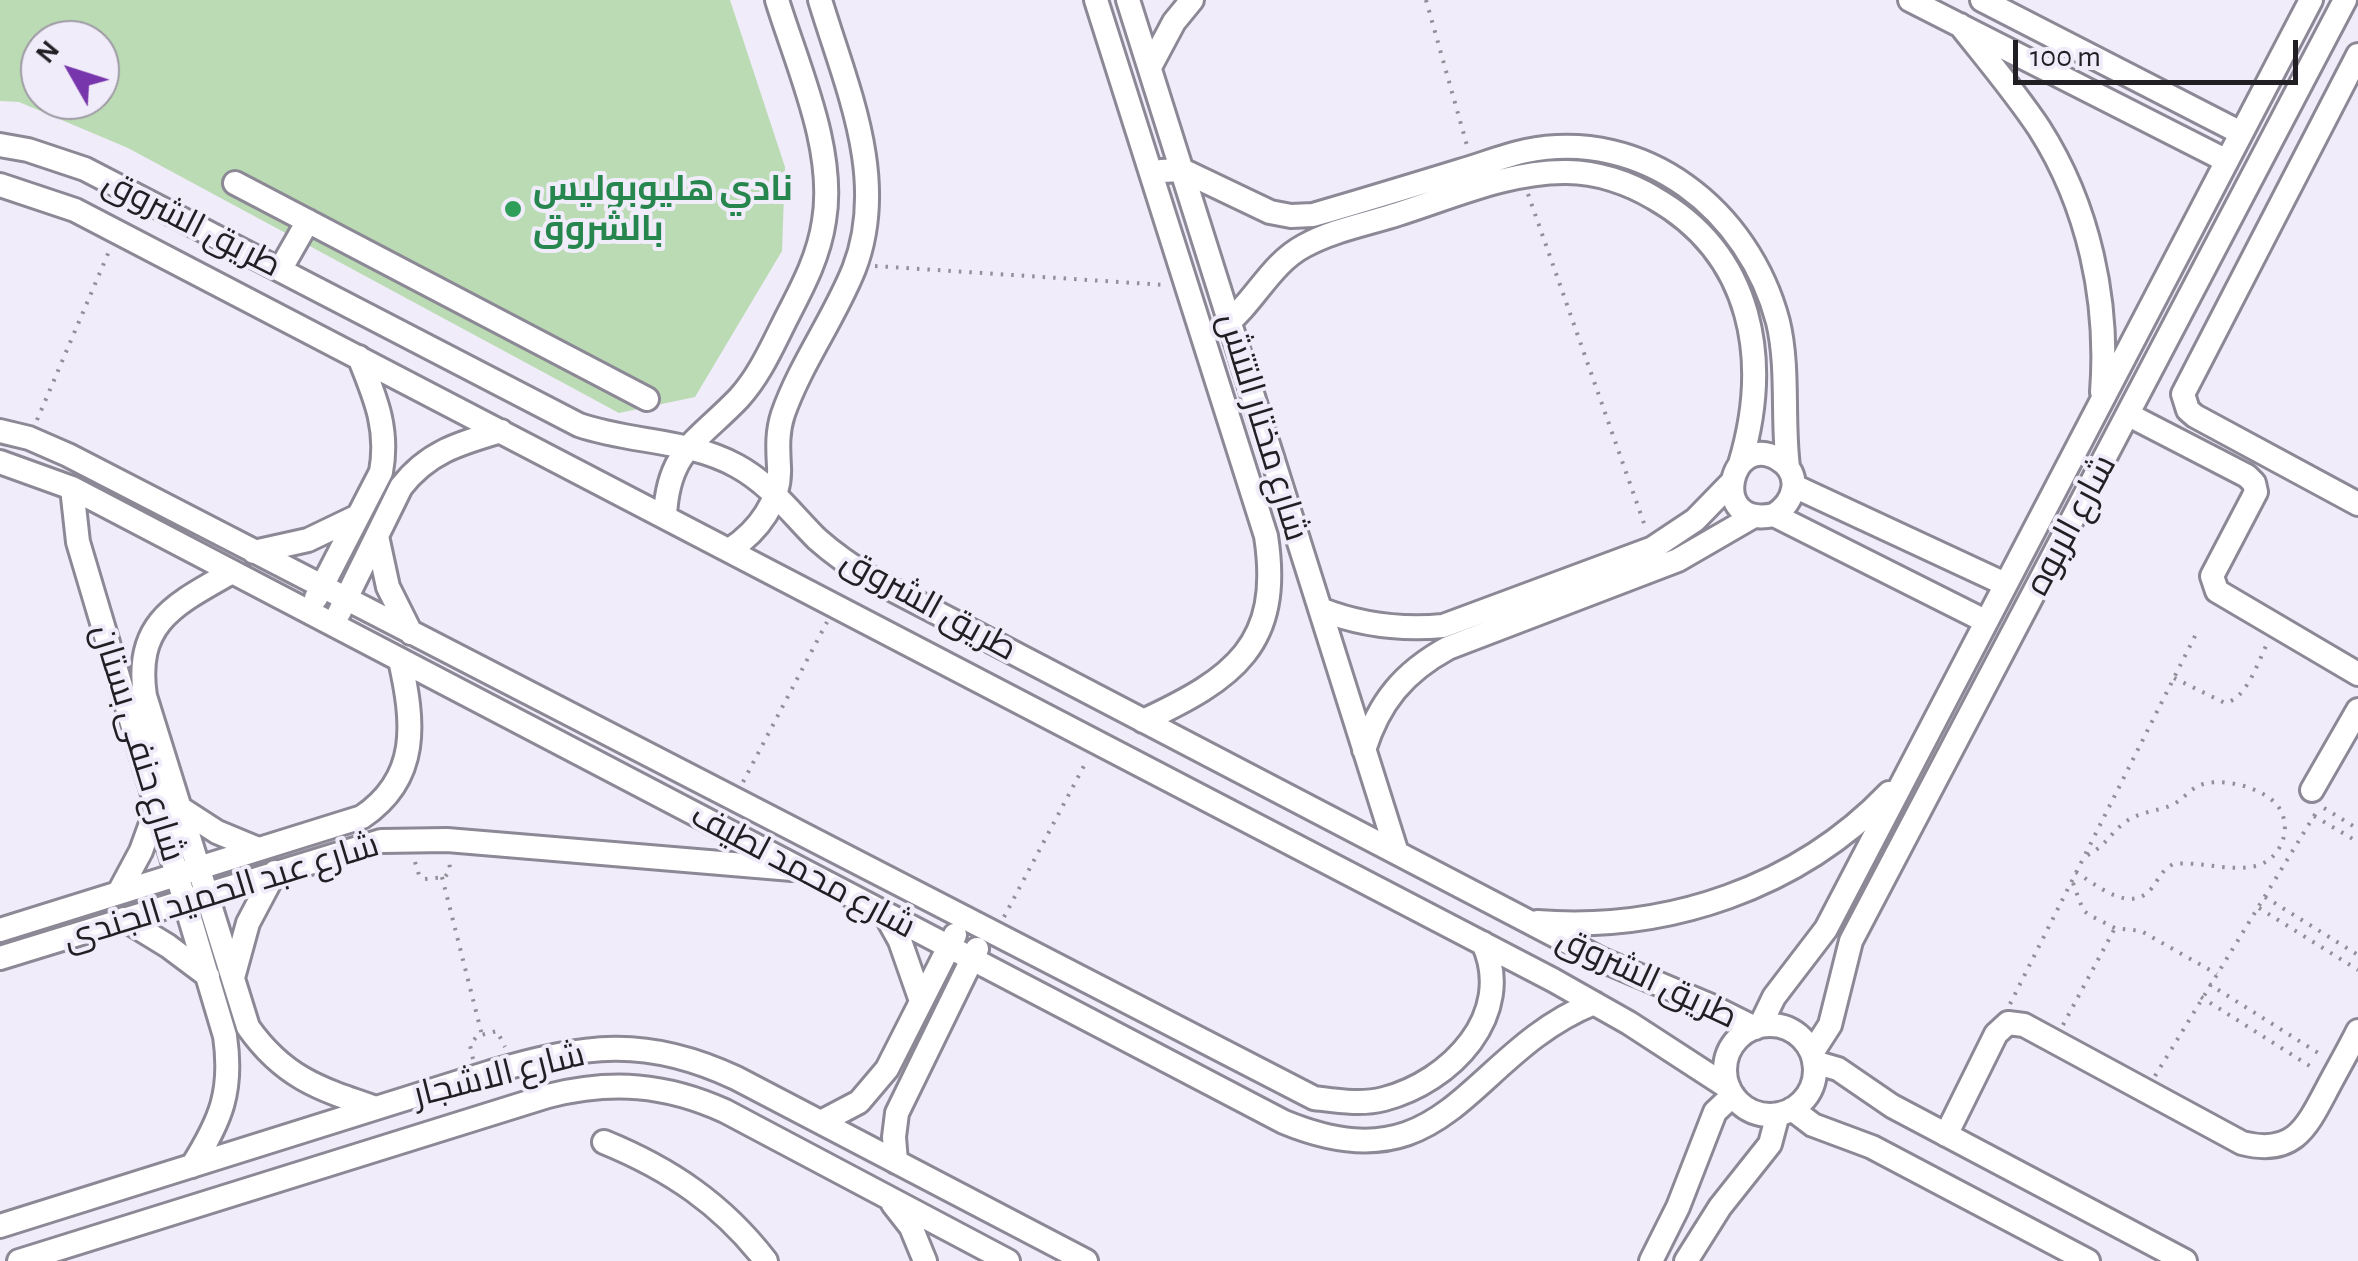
<!DOCTYPE html>
<html>
<head>
<meta charset="utf-8">
<style>
  body { margin:0 }
  #map { position:relative; width:2358px; height:1261px; overflow:hidden; background:#f1ecfa; font-family:"Alegreya Sans",sans-serif }
  canvas { display:block }
  .north { position:absolute; left:20px; top:20px; width:100px; height:100px; box-sizing:border-box; background:#f1ecfa; border:2px solid #9e9aa4; border-radius:50%; rotate:309deg; font-size:28px; font-weight:700; line-height:40px; text-align:center; color:#211f24 }
  .north::after { content:''; display:block; margin:auto; width:35px; height:45px; background:#7736ab; clip-path:polygon(50% 0,100% 100%,50% 72%,0 100%) }
  .scale { position:absolute; left:2013px; top:40px; width:285px; height:45px; box-sizing:border-box; border:5px solid #211f24; border-top:0; padding-left:12px; font-size:30px; line-height:35px; white-space:nowrap; color:#211f24; -webkit-text-stroke:8px #f1ecfa; paint-order:stroke }
</style>
</head>
<body>
<div id="map">
<canvas width="2358" height="1261"></canvas>
<div class="north">N</div>
<div class="scale">100 m</div>
</div>
<script>
const c = document.querySelector('canvas').getContext('2d');
c.lineJoin = 'round';
function fill(path, color) { c.fillStyle = color; c.fill(path, 'evenodd'); }
function trace(path, color, width, dash) { c.strokeStyle = color; c.lineWidth = width; c.lineCap = dash ? 'butt' : 'round'; c.setLineDash(dash || []); c.stroke(path); }
function drawText(font, color, halo, rows, align = 'center') {
  c.font = font + ' "Alegreya Sans",Cairo,sans-serif'; c.lineWidth = 8; c.setLineDash([]); c.textBaseline = 'middle'; c.strokeStyle = halo; c.fillStyle = color; for (const [text, x, y, turn = 0] of rows) {
    c.save(); c.translate(x, y); c.rotate((+turn || 0) * Math.PI / 180); c.textAlign = isNaN(turn) ? turn : align; if (halo) c.strokeText(text, 0, 0); c.fillText(text, 0, 0); c.restore();
  }
}
fill(new Path2D(`
  M0 0H730L785 167 782 251 695 397 619 413 128 148 19 102 0 101ZM40 40H100V100H40Z`), '#badbb3');
const minor = new Path2D(`
  M1096 0 1266 536C1283 645 1233 679 1143 721
  M1128 0 1397 853
  M1910 0 2227 161
  M1982 0 2241 133
  M1960 25C1987 59 2015 92 2039 128 2089 206 2109 301 2102 392
  M2358 55 2183 394 2188 410 2195 416 2358 504
  M1150 67 1174 22 1192 0
  M0 145 28 150 85 169 579 425C631 443 688 439 737 466 770 484 791 513 817 539 835 555 854 568 874 580L1602 960 1711 1006 1755 1028
  M1153 178 1161 171 1182 170 1270 212 1291 216 1313 215C1362 201 1411 186 1460 171 1481 165 1503 156 1526 151 1645 127 1749 211 1778 322 1789 368 1782 420 1788 467
  M235 183 647 399
  M0 185 75 210 1553 980 1629 1023 1729 1088
  M280 270 308 221
  M1224 326C1254 303 1270 264 1304 246 1333 230 1367 224 1398 214 1452 197 1510 171 1567 172 1597 172 1629 183 1654 198 1754 255 1771 361 1740 464
  M2129 415 2247 476 2254 483 2256 492 2212 576 2217 591 2358 674
  M0 431 29 438 68 455 1314 1098C1338 1101 1361 1105 1384 1099 1450 1082 1516 1015 1483 943
  M0 462 72 488 1284 1122C1449 1190 1467 1054 1594 1003
  M1794 486 2005 584
  M72 488 78 542 225 1036C233 1091 221 1120 192 1166
  M1774 515C1795 502 1803 474 1778 459 1730 430 1707 529 1774 515L1985 621
  M665 516C668 450 699 440 739 398 761 374 774 342 789 313 804 284 819 255 824 221 836 150 798 68 777 0
  M377 536 388 587 411 633
  M731 549C758 531 781 501 779 467 778 448 777 432 783 414 801 363 834 319 854 269 889 179 846 86 820 0
  M254 552 308 540 358 516
  M232 572C176 604 134 622 145 696L248 1027C284 1078 320 1089 376 1108
  M316 598 381 472C389 428 375 397 359 357
  M1320 609C1360 625 1399 630 1443 626L1653 548 1695 520 1731 483
  M339 613 401 487C428 452 460 443 501 431
  M1364 750C1379 702 1404 672 1448 648L1678 560 1754 516
  M2312 790 2358 710
  M180 808 217 832 258 849
  M119 892 141 851 157 807
  M885 914 900 941 921 1001
  M124 919 168 946 208 976
  M1537 922C1667 932 1798 888 1889 793
  M0 930 362 817C420 778 414 722 400 660
  M0 958 381 841 447 840 792 869
  M234 974 248 923 275 872
  M1725 1070a45 45 0 1 1 90 0a45 45 0 1 1-90 0Z
  M1760 1026 1774 997 1826 929 2311 0
  M1812 1053 1830 1025 1851 941 2345 0
  M1814 1062 1838 1069 1892 1106 2185 1261
  M1792 1109 1813 1125 1872 1147 2088 1261
  M821 1122 859 1102 887 1069 955 935
  M1946 1135 1996 1034 2008 1023 2024 1025 2242 1143C2293 1156 2306 1129 2327 1089 2337 1070 2348 1051 2358 1031
  M604 1142C670 1169 722 1204 766 1261
  M896 1162 894 1137 897 1113 977 949
  M893 1204 911 1227 925 1261
  M0 1226 491 1072C585 1045 644 1035 736 1078L1086 1261
  M19 1261 548 1096C612 1080 665 1084 725 1111L1008 1261
  M1651 1261 1678 1207 1715 1112 1733 1095
  M1686 1261 1720 1207 1770 1144 1778 1114`);
trace(minor, '#8d8895', 28);
trace(new Path2D(`
  M1426 0 1468 149
  M1528 194 1646 529
  M875 266 1165 285
  M37 420 110 249
  M2174 678 2225 703C2247 699 2258 661 2268 642
  M743 782 827 622
  M2324 808 2358 829
  M2314 816 2358 842
  M415 862 419 875 424 879 445 877 450 870 449 859
  M2076 872C2096 885 2130 914 2151 889 2159 879 2161 871 2173 864 2200 861 2229 872 2256 866 2282 859 2294 826 2277 805 2262 787 2220 776 2198 786 2190 790 2183 799 2174 804 2157 812 2139 811 2124 823 2108 836 2105 847 2084 857
  M442 877 482 1035
  M2073 883 2083 910 2089 915 2115 928 2141 931 2217 974
  M2265 897 2358 955
  M2259 908 2358 970
  M1004 917 1086 762
  M2209 984 2323 1056
  M2201 997 2316 1070
  M2010 1004 2196 634
  M2063 1025 2115 928
  M473 1059 470 1045 477 1036 497 1031 505 1047
  M2155 1076 2317 811`), '#938f99', 4, [2.5, 8]);
trace(minor, '#fff', 22);
for (const [x, y, r, color] of [
  [513,209,10,"#2e9e5b"]
]) { const dot = new Path2D(); dot.arc(x, y, r, 0, 2 * Math.PI); c.fillStyle = color; c.fill(dot); trace(dot, '#f1ecfa', 4); }
drawText('bold 35px', '#27864d', '#f1ecfa', [
  ["نادي هليوبوليس",533,189],
  ["بالشروق",533,229]
], 'left');
drawText('35px', '#211f24', '#f1ecfa', [
  ["طريق الشروق",192,224,27],
  ["شارع مختار التتش",1263,427,73],
  ["شارع الربوه",2071,525,-62],
  ["طريق الشروق",929,605,29],
  ["شارع حنفى بستان",138,743,73],
  ["شارع محمد لطيف",803,871,28],
  ["شارع عبد الحميد الجندى",221,892,-17],
  ["طريق الشروق",1647,978,25],
  ["شارع الاشجار",499,1075,-14]
]);
</script>
</body>
</html>
